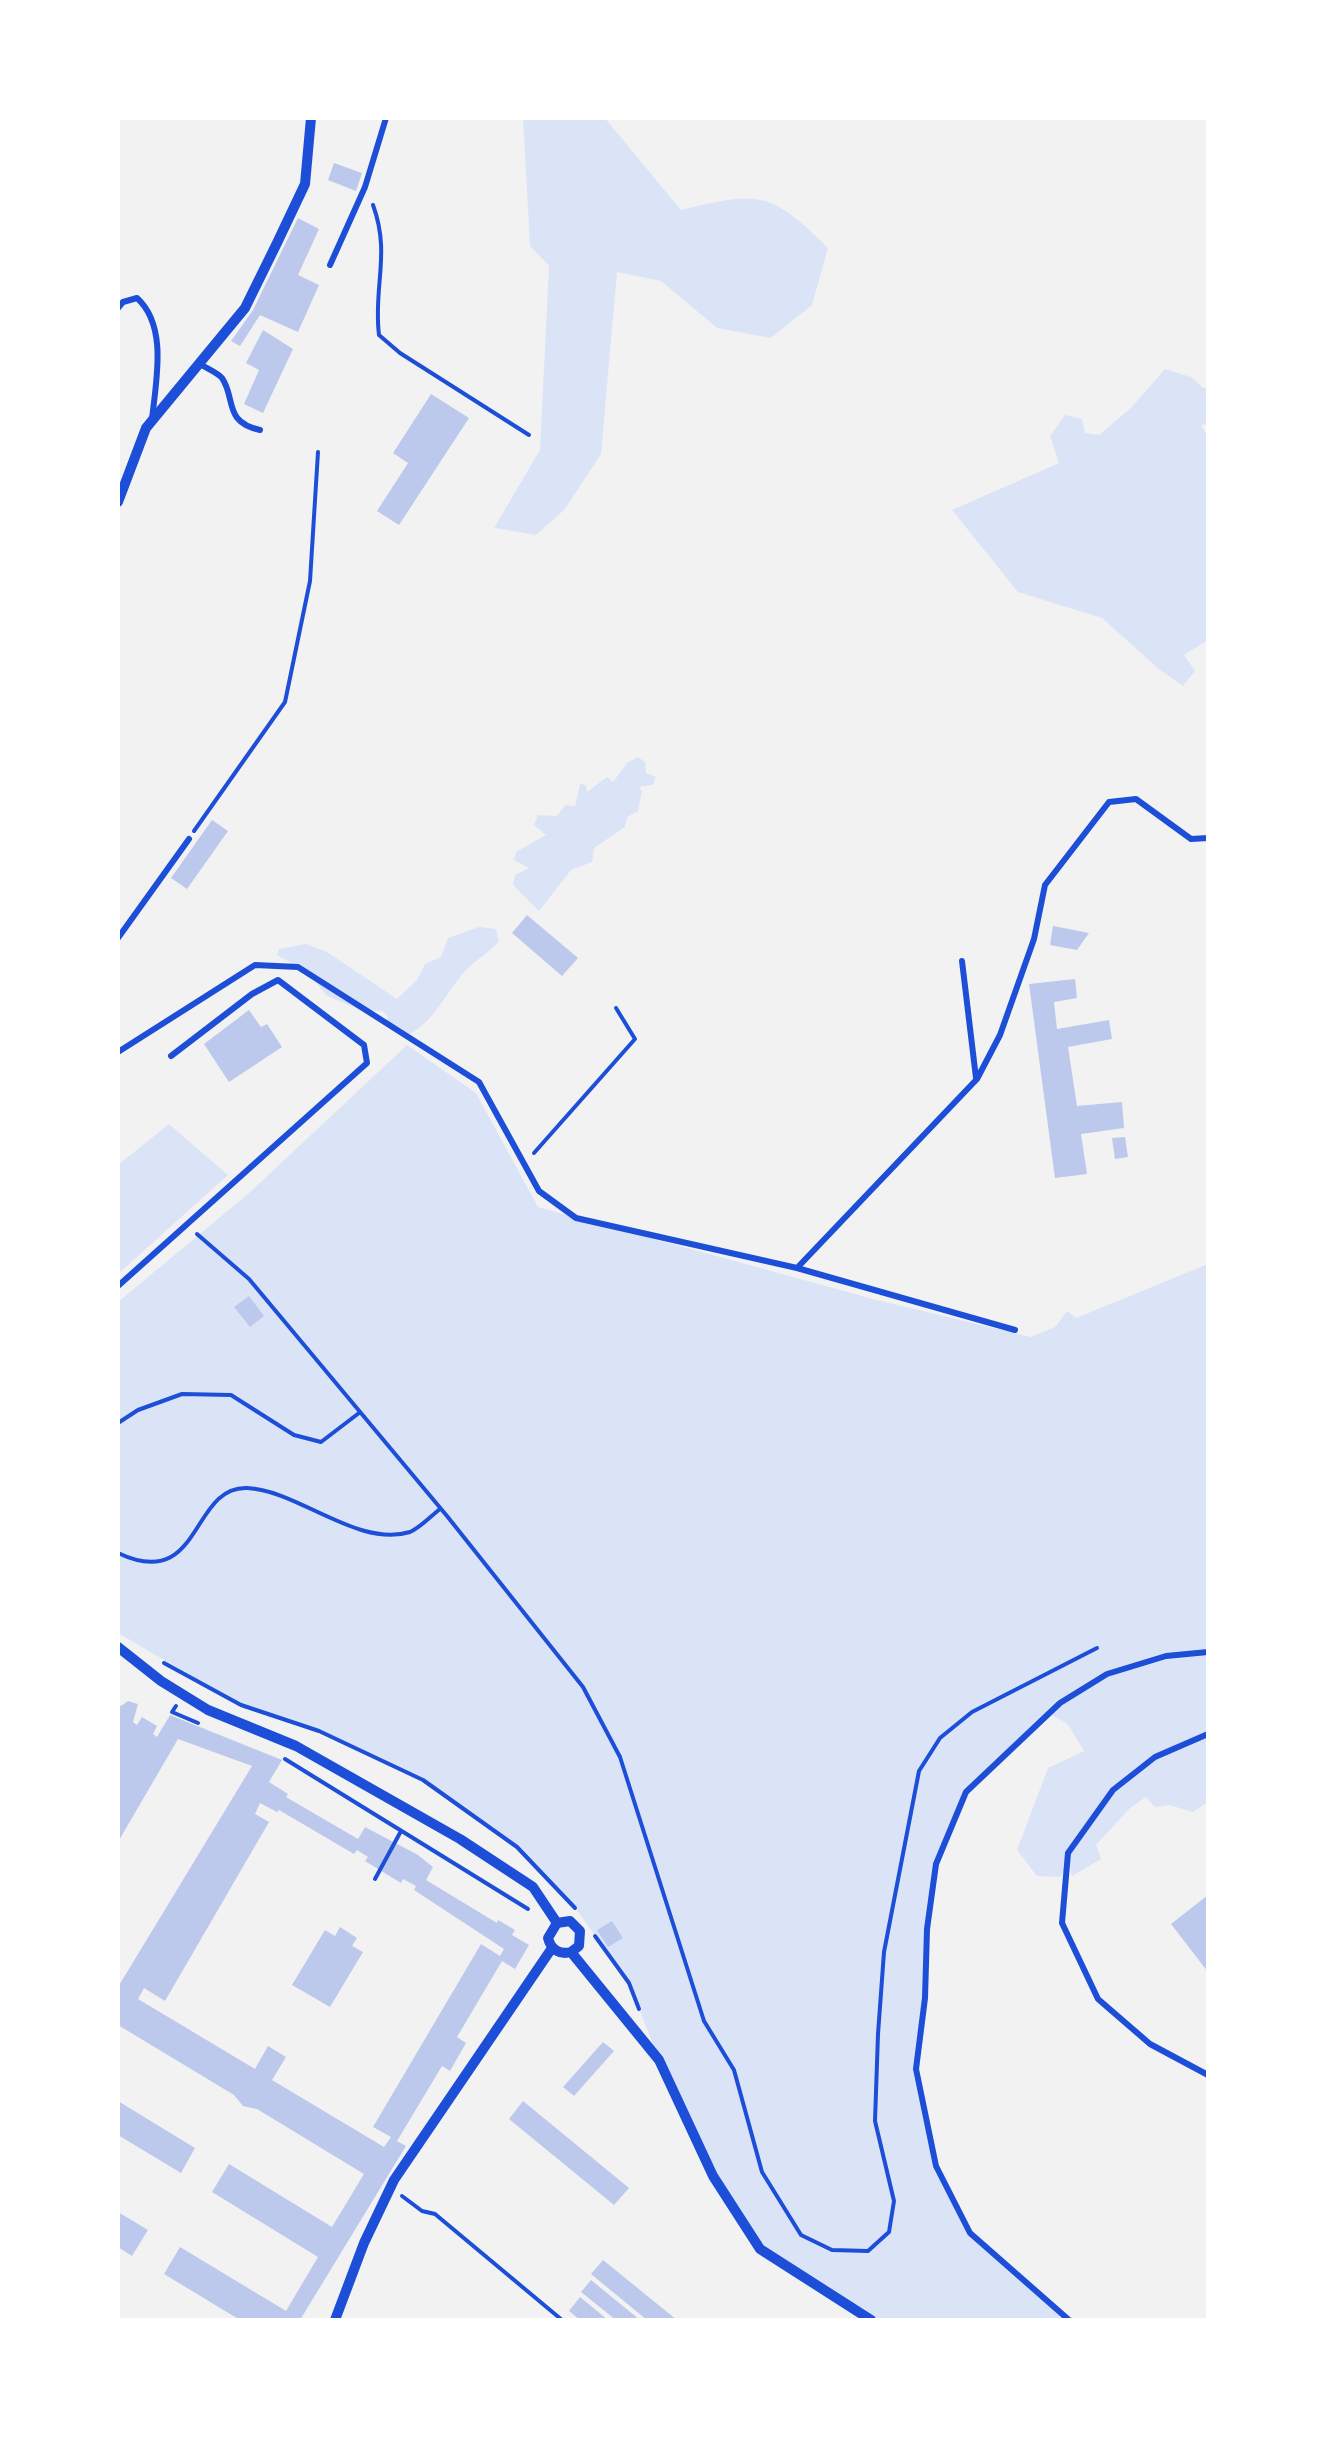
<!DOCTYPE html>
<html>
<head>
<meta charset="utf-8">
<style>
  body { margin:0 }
  #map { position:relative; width:1326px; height:2438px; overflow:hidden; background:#f2f2f2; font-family:"Work Sans",sans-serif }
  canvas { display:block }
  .frame { position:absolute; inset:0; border:120px solid #fff; pointer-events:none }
</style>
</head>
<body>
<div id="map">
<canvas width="1326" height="2438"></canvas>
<div class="frame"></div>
</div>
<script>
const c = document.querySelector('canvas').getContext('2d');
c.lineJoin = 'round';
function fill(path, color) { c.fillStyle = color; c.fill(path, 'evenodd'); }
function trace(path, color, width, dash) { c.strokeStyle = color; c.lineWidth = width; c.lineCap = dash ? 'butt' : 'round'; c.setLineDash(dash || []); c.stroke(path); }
fill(new Path2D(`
  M523 118H605L681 210C759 191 770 190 828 248L812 305 771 338 717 328 661 281 617 272 601 454 565 509 536 535 494 528 540 450 549 266 530 246Z
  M1165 369 1191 377 1203 388H1208V423L1201 426 1208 436V640L1184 655 1195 671 1183 686 1160 670 1102 618 1018 592 952 510 1059 463 1050 436 1065 415 1082 419 1085 433 1099 435 1131 408Z
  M638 757 645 762 646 773 656 777 653 785 639 787 642 791 638 811 627 817 625 827 594 848 592 862 571 870 539 911 513 885 515 875 529 868 514 860 516 852 546 835 534 825 538 815 557 816 565 805 575 806 580 784 586 785 587 792 607 777 613 782 628 762Z
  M479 927 496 929 499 941C490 952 479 958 469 967 446 990 435 1024 404 1037L385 1025 388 1017 382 1011 360 1010 327 996 306 971 277 955 279 949 306 944 327 952 397 999 417 980 425 964 441 957 448 938Z
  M407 1045 476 1093 538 1207 873 1299 1031 1337 1055 1327 1067 1311 1076 1318 1208 1264V1802L1193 1812 1169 1805 1155 1807 1146 1797 1130 1808 1096 1845 1101 1859 1072 1876 1069 1865 1060 1877 1037 1876 1017 1850 1048 1768 1084 1751 1067 1723 1049 1714 966 1792 936 1864 927 1929 925 1998 916 2069 936 2166 970 2233 1069 2320H871L760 2249 713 2176 659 2060 629 1983 574 1906 517 1847 423 1780 319 1731 241 1705 118 1633V1302L249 1193Z
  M169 1124 228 1175 118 1274V1165Z`), '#dbe4f7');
fill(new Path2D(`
  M334 163 362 173 356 191 328 180Z
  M298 218 319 229 298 275 319 285 298 332 260 315 240 346 231 341 253 310Z
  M263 330 293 349 263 413 244 404 259 370 246 363Z
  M431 394 469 418 399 525 377 511 408 463 393 453Z
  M212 820 228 831 187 889 171 878Z
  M527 915 578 958 562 976 512 933Z
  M1053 926 1089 933 1077 950 1050 945Z
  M1075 979 1077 998 1054 1002 1057 1029 1109 1020 1112 1039 1068 1047 1077 1106 1122 1102 1124 1128 1081 1134 1087 1174 1055 1178 1029 984Z
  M249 1010 261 1027 267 1024 282 1047 229 1082 204 1044Z
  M1125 1137 1128 1157 1115 1159 1112 1138Z
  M249 1296 264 1316 250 1327 234 1307Z
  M128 1701 138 1704 133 1722 137 1725 142 1717 157 1726 153 1734 157 1737 170 1715 282 1760 269 1782 288 1794 286 1797 358 1839 365 1827 418 1855 433 1867 426 1880 497 1923 498 1920 515 1930 512 1935 529 1945 515 1969 502 1961 457 2037 466 2043 450 2071 442 2066 397 2141 406 2146 300 2320H240L164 2274 180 2247 286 2311 318 2257 212 2192 229 2164 332 2227 364 2174 257 2109 243 2106 234 2095 118 2025V1987L252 1766 178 1739 118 1842V1703L121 1706ZM260 1803 277 1812 279 1810 354 1854 357 1850 368 1857 365 1861 401 1883 403 1879 416 1886 414 1890 504 1949 500 1956 481 1944 373 2127 391 2137 384 2147 272 2080 286 2057 268 2046 255 2069 138 1999 144 1988 165 2001 269 1822 255 1814Z
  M1208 1895V1972L1171 1924Z
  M612 1921 623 1938 608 1947 597 1930Z
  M340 1927 357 1938 352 1946 363 1952 330 2007 292 1985 325 1930 335 1936Z
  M603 2042 614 2051 574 2096 563 2087Z
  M118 2101 195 2148 181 2173 118 2135Z
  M523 2101 629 2188 614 2205 509 2119Z
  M118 2212 148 2230 132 2256 118 2247Z
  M603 2260 677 2320H647L591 2274Z
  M591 2280 640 2320H616L581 2292Z
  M580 2297 608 2320H580L569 2311Z`), '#bdc9ec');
trace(new Path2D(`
  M373 205C391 254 373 287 379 335L400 353 529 435
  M194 831 285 702 310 581 318 452
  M534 1153 635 1039 616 1008
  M197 1234 249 1279 447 1516 583 1687 620 1757 704 2021 734 2070 762 2172 801 2235 832 2250 868 2251 889 2232 894 2201 875 2121 878 2034 884 1952 919 1771 940 1738 972 1712 1097 1648
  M118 1423 138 1410 182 1394 231 1395 294 1435 321 1442 359 1413
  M118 1553C202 1593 190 1486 247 1488 298 1490 357 1548 410 1532 420 1528 431 1516 440 1509
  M164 1663 241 1705 319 1731 423 1780 517 1847 575 1908
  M176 1706 172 1712 198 1723
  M285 1759 528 1909
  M375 1879 401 1831
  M595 1936 629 1983 639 2009
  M402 2196 422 2211 435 2214 562 2320`), '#1d4ed8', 4);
trace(new Path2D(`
  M330 265 365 187 386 118
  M118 308 123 302 137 298C168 326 156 381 152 419
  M200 364C206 368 218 373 222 378 236 398 223 422 260 430
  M118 938 189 839
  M962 961 976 1078
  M118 1052 255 965 298 967 479 1082 539 1191 576 1218 797 1268 1015 1330
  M797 1268 977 1079 1000 1035 1034 939 1045 885 1109 802 1136 799 1191 839 1208 838
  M118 1286 367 1063 364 1045 278 980 252 994 171 1056
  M1208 1734 1155 1757 1113 1790 1068 1853 1062 1923 1098 1999 1150 2044 1208 2075
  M1069 2320 970 2233 936 2166 916 2069 925 1998 927 1929 936 1864 966 1792 1060 1703 1107 1674 1166 1656 1208 1652`), '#1d4ed8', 6);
trace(new Path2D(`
  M118 502 146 428 245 308 277 243 305 184 311 118
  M118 1647 161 1681 208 1710 296 1746 460 1839 533 1887 557 1923
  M557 1923 548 1938C551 1950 560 1955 571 1952L659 2060 713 2176 760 2249 871 2320
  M557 1923 570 1921 580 1931 579 1946 571 1952
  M335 2320 364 2243 394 2180 552 1948`), '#1d4ed8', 10);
</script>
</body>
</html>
